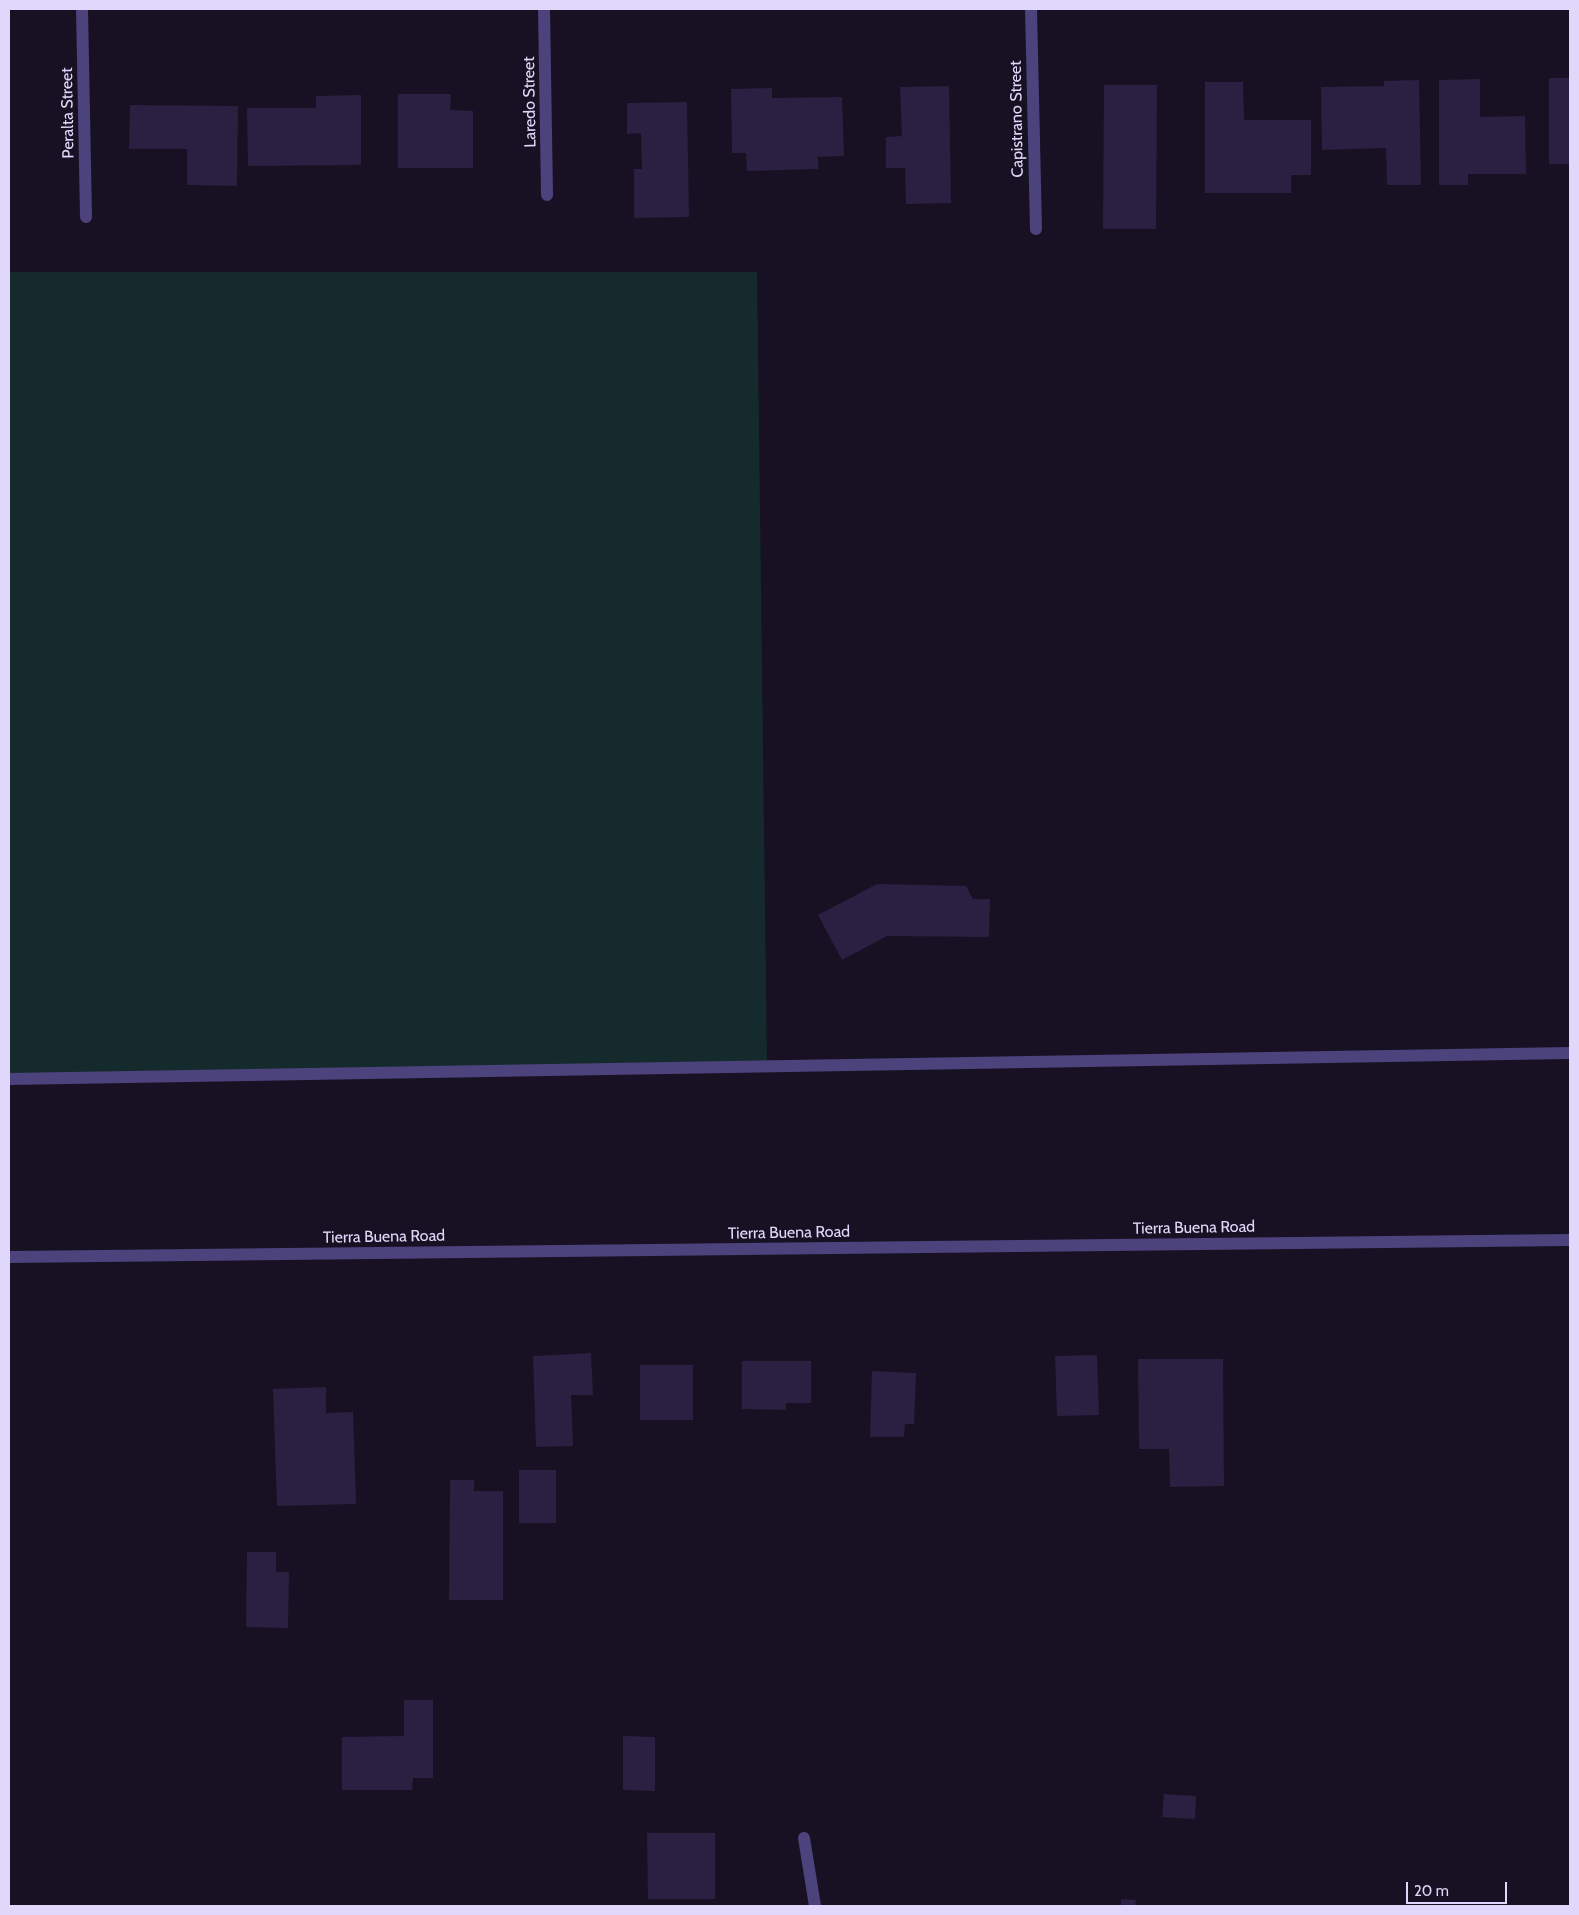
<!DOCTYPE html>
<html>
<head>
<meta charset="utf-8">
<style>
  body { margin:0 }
  #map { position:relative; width:1579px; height:1915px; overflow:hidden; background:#171123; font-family:Cabin,sans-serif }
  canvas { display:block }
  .frame { position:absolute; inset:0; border:10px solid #e0d8fa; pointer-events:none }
  .scale { position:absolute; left:1406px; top:1882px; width:101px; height:22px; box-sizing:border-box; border:2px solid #e0d8fa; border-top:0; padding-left:6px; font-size:15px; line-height:18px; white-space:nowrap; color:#e0d8fa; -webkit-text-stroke:4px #171123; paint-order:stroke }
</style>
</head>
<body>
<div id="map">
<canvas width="1579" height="1915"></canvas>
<div class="frame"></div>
<div class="scale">20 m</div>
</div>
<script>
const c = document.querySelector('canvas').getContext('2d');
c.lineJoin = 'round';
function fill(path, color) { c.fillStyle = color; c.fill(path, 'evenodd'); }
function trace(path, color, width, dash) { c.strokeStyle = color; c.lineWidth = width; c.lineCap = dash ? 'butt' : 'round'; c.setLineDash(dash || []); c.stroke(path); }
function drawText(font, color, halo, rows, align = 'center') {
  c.font = font + ' Cabin,sans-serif'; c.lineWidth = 4; c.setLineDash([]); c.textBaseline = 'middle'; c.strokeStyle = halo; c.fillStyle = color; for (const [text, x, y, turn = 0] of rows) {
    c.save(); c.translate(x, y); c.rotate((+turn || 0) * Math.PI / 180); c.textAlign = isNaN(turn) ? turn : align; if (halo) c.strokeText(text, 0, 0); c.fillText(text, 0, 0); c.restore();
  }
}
fill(new Path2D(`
  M9 272H757L767 1066 9 1079Z`), '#152a2c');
fill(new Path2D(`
  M1549 78H1570V164H1549Z
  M1480 79V117L1525 116 1526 174H1468V185H1439V80Z
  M1419 80 1421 185H1387L1386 148 1322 150 1321 87 1384 86V81Z
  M1205 82H1243L1244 120H1311V175H1291V193H1205Z
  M1104 85H1157L1156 229H1103Z
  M949 86 951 203 906 204 905 168H886V137L902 136 900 87Z
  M772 88V98L842 97 844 156 818 157V169L747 171 746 153H732L731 89Z
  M398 94H451L450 110 473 111V168H398Z
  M361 95V165L248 166 247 108H316V96Z
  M687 102 689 217 634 218V169H642L641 133 627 134V103Z
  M130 105 238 106 237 186 187 185V149H129Z
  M877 884 966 886 973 899H990L989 937 887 936 842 960 818 915Z
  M591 1353 593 1395H571L573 1446 536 1447 533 1356Z
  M1097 1355 1099 1415 1057 1416 1055 1356Z
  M1138 1359H1223L1224 1486 1170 1487 1169 1449H1139Z
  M742 1361H811V1403H786V1410L742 1409Z
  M640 1365H693V1420H640Z
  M872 1371 916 1373 914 1424H905L904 1437H870Z
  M326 1387V1413L353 1412 356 1504 277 1506 273 1389Z
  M519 1470H556V1523H519Z
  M450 1480H474V1491H503V1600H449Z
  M247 1552H276V1572H289L288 1628 246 1627Z
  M404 1700H433V1778H413L412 1790H342V1737L404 1736Z
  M623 1736 655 1737V1791L623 1790Z
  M1164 1794 1196 1796 1195 1819 1162 1817Z
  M647 1833H715V1899H648Z
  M1121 1899 1136 1900 1135 1906H1121Z`), '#2b2041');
trace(new Path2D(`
  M82 9 86 217
  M544 9 547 195
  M1031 9 1036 229
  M9 1079 1570 1053
  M9 1257 1570 1240
  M804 1838 815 1906`), '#4c427c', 12);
drawText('16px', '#e0d8fa', '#171123', [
  ["Laredo Street",530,102,-91],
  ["Peralta Street",68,113,-91],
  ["Capistrano Street",1017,119,-91],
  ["Tierra Buena Road",1194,1228,-1],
  ["Tierra Buena Road",789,1233,-1],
  ["Tierra Buena Road",384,1237,-1]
]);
</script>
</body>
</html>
